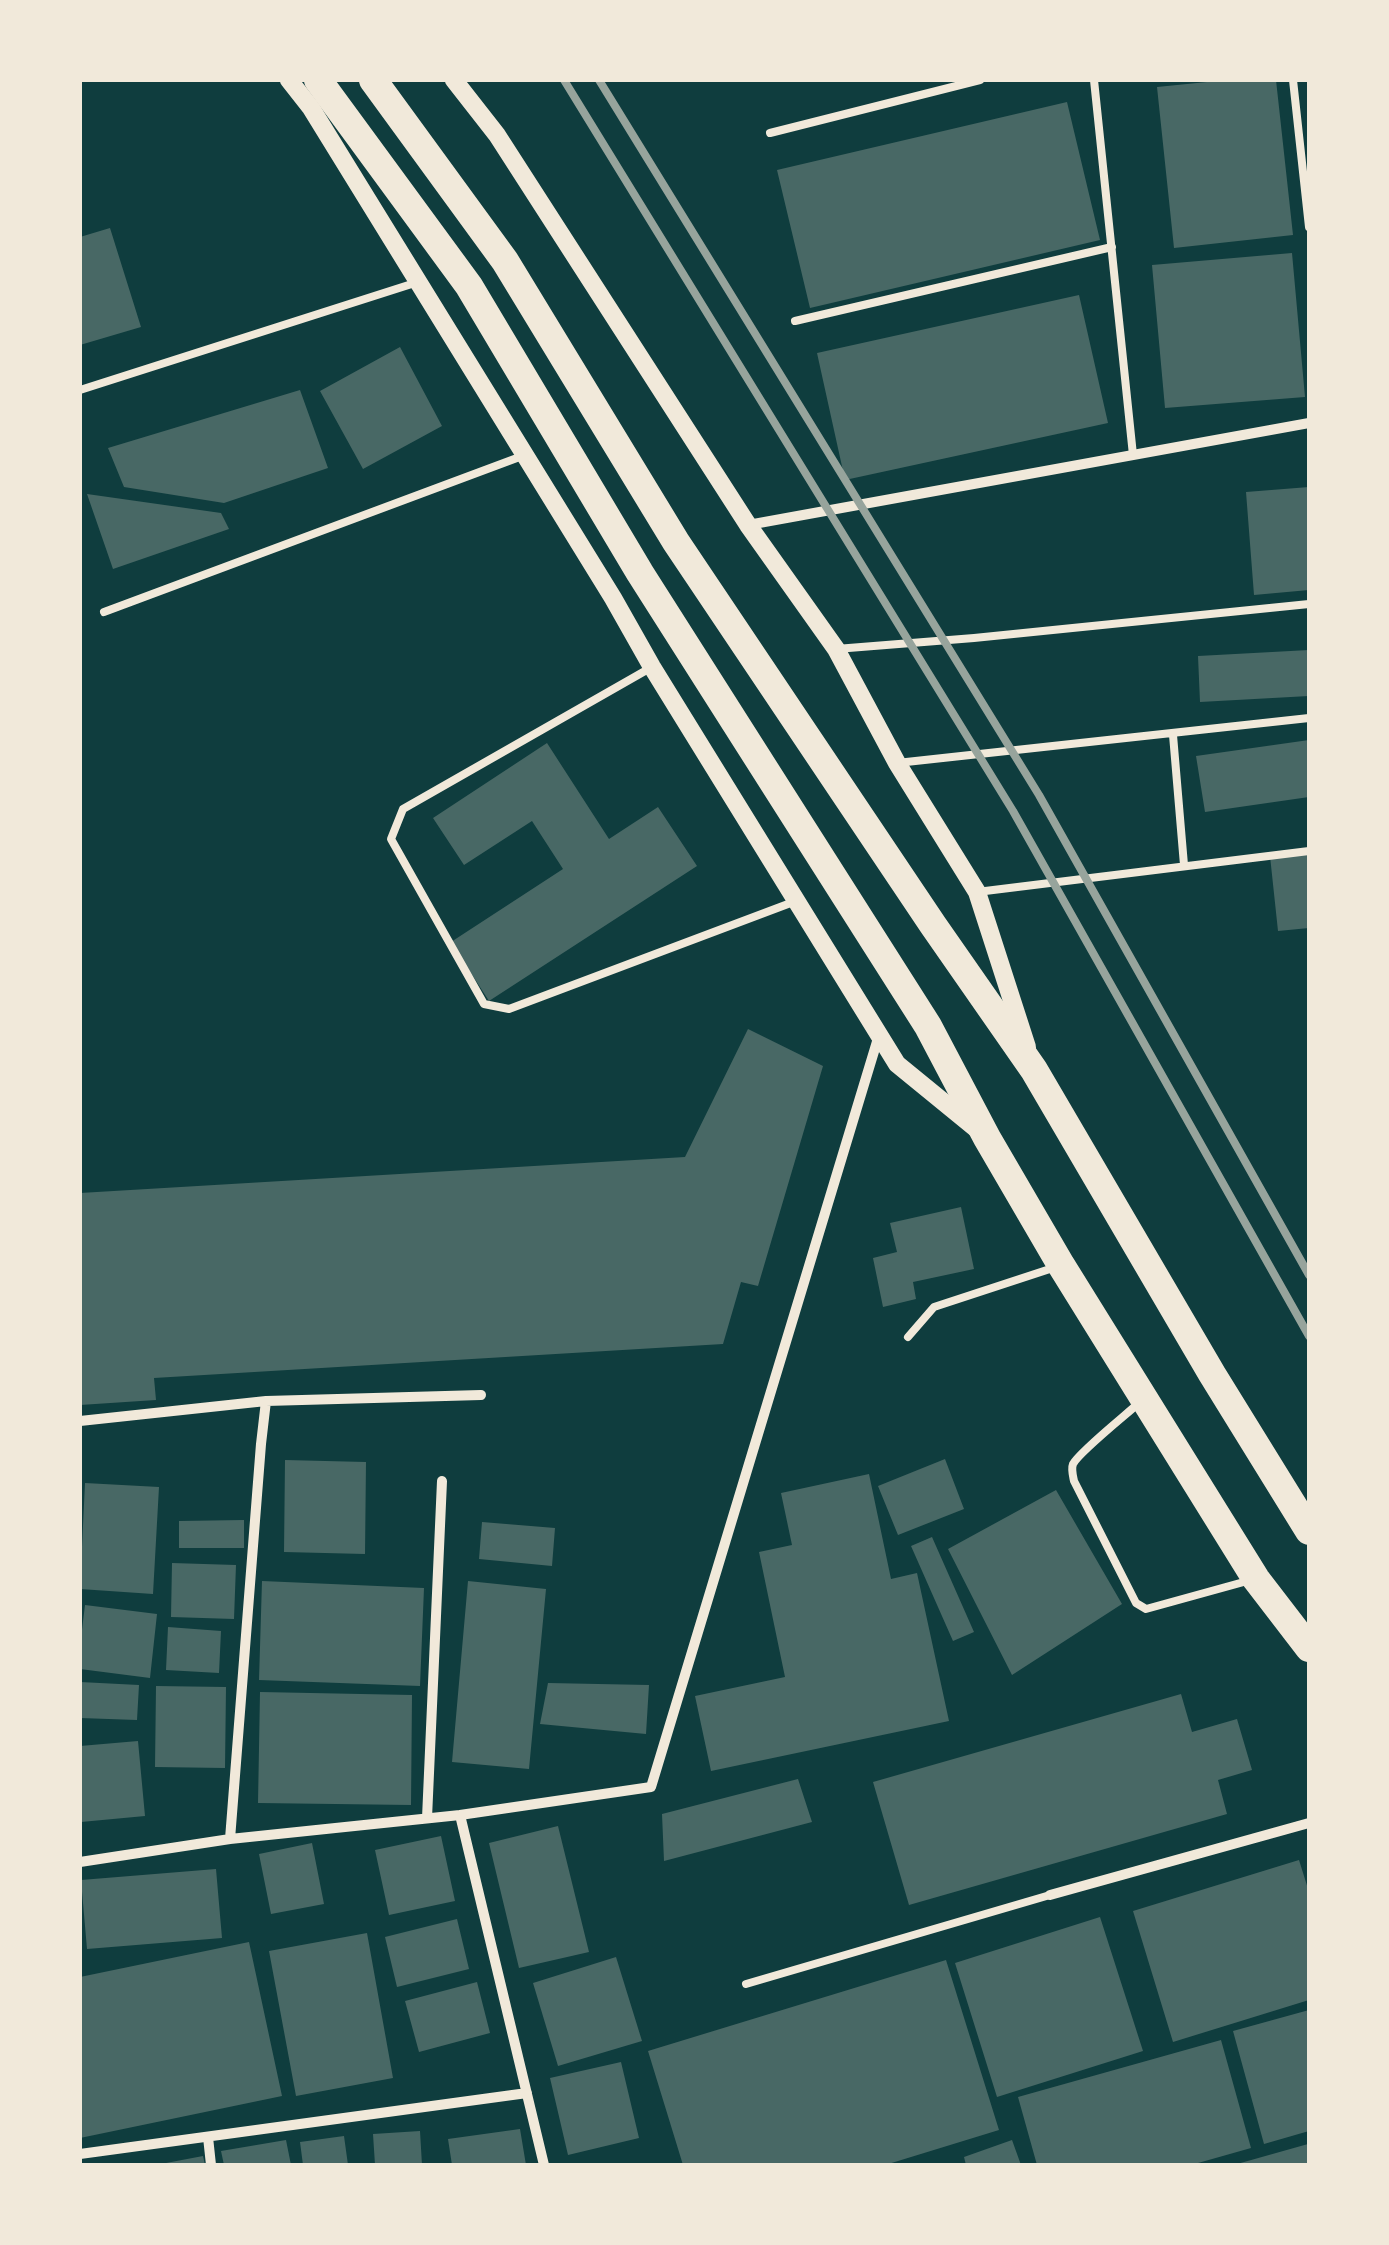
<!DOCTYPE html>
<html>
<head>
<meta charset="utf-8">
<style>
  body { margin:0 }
  #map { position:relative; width:1389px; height:2245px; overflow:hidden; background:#0f3d3e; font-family:"Noto Serif",serif }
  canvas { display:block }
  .frame { position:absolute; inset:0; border:82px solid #f1e9da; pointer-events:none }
</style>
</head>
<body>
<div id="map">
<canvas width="1389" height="2245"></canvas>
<div class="frame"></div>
</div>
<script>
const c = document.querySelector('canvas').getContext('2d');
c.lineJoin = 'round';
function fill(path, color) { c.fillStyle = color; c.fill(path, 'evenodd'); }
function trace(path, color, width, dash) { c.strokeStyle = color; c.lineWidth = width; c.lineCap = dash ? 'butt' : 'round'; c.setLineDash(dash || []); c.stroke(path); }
fill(new Path2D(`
  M1227 80H1276L1293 235 1174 248 1157 87Z
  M1067 102 1100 240 810 308 777 170Z
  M110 228 141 327 80 345V237Z
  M1292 253 1305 397 1165 408 1152 265Z
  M1079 295 1108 423 845 480 817 353Z
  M400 347 442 426 363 469 320 391Z
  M300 390 328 468 224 503 124 487 108 448Z
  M1309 487V590L1254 595 1246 492Z
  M87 494 221 513 229 529 113 569Z
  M1309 650V696L1200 702 1198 656Z
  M1309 740V797L1205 812 1196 756Z
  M547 743 609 839 658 807 697 866 489 1001 451 942 563 869 532 821 464 865 433 818Z
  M1309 851V928L1278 931 1270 856Z
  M748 1029 823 1066 758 1286 741 1282 723 1344 154 1378 156 1400 80 1405V1193L685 1157Z
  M961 1207 974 1269 913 1282 916 1299 883 1307 873 1258 897 1252 890 1223Z
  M945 1459 964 1509 898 1535 878 1486Z
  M285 1460 366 1462 365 1554 284 1552Z
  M869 1474 891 1579 917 1573 949 1721 711 1771 695 1696 785 1677 759 1552 792 1545 781 1493Z
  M85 1483 159 1487 153 1594 80 1589Z
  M1056 1490 1122 1604 1012 1675 948 1549Z
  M244 1520V1548H179V1521Z
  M482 1522 555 1528 552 1566 479 1559Z
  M932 1537 974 1632 953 1641 911 1546Z
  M172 1563 236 1565 234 1619 171 1617Z
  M262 1581 424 1588 420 1686 259 1680Z
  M468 1581 546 1589 529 1769 452 1762Z
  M85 1605 157 1614 150 1678 80 1669V1646Z
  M168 1627 221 1631 219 1673 166 1670Z
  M80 1682 139 1685 137 1720 80 1718Z
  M548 1683 649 1685 646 1734 540 1724Z
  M156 1686 226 1687 225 1768 155 1767Z
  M260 1692 412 1695 411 1805 258 1803Z
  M1181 1694 1192 1732 1237 1719 1252 1770 1218 1780 1227 1814 909 1905 873 1782Z
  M138 1741 145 1816 81 1822 80 1746Z
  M798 1779 812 1822 664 1861 662 1814Z
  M558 1826 589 1952 519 1968 489 1843Z
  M441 1836 455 1901 389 1915 375 1850Z
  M312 1843 324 1904 271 1914 259 1854Z
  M1299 1860 1309 1892V2000L1173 2042 1133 1911Z
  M216 1869 222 1938 87 1949 81 1880Z
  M1100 1917 1143 2051 997 2097 955 1963Z
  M457 1919 469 1969 397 1987 385 1937Z
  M367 1933 393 2078 296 2096 269 1951Z
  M249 1942 282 2096 80 2138V1977Z
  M616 1957 642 2041 558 2066 533 1983Z
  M946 1960 999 2130 885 2165H683L648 2051Z
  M477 1982 490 2033 419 2052 405 2001Z
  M1309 2010V2131L1264 2144 1233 2031Z
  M1221 2040 1251 2148 1191 2165H1037L1018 2097Z
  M621 2062 639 2138 568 2155 550 2078Z
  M520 2129 526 2165H452L448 2139Z
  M420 2131 422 2165H375L373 2134Z
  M344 2136 348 2165H303L300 2142Z
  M286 2140 291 2165H224L221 2151Z
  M1012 2140 1021 2165H966L964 2157Z
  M1308 2144 1309 2165H1237V2164Z
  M203 2156 205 2165H166V2163Z`), '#486865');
trace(new Path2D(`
  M1094 80 1133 455
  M1293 80 1309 227
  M770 133 980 80
  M795 321 1112 247
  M80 390 418 282
  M104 612 525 455
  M836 649 974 638 1309 604
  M652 667 403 809 391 839 484 1004 509 1009 796 901
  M1173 735 1184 865
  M897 763 1309 718
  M977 892 1309 851
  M908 1337 934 1307 1056 1267
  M1140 1402C1127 1414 1079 1452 1073 1464 1071 1469 1073 1476 1074 1481L1136 1603 1146 1609 1251 1580
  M746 1984 1050 1895`), '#f1e9da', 8);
trace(new Path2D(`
  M748 525 1309 423
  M80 1421 266 1401
  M460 1815 651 1787 879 1035
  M427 1818 442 1481
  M230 1839 261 1444 266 1401 481 1395
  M80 1862 230 1839 460 1815 544 2165
  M1050 1895 1309 1823
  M208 2137 211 2165
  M80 2154 527 2093`), '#f1e9da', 10);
trace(new Path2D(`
  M289 80 311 108 613 598 652 667 897 1064 979 1131
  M454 80 497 135 748 525 836 649 897 763 977 892 1027 1047`), '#f1e9da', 18);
trace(new Path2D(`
  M318 80 469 286 640 573 928 1026 987 1138 1061 1265 1256 1579 1309 1648
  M373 80 505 261 676 542 933 925 1034 1070 1212 1374 1309 1531`), '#f1e9da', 28);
trace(new Path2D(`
  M564 80 1013 811 1309 1336
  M599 80 1039 795 1309 1275`), '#97a49c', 8);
</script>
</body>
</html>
